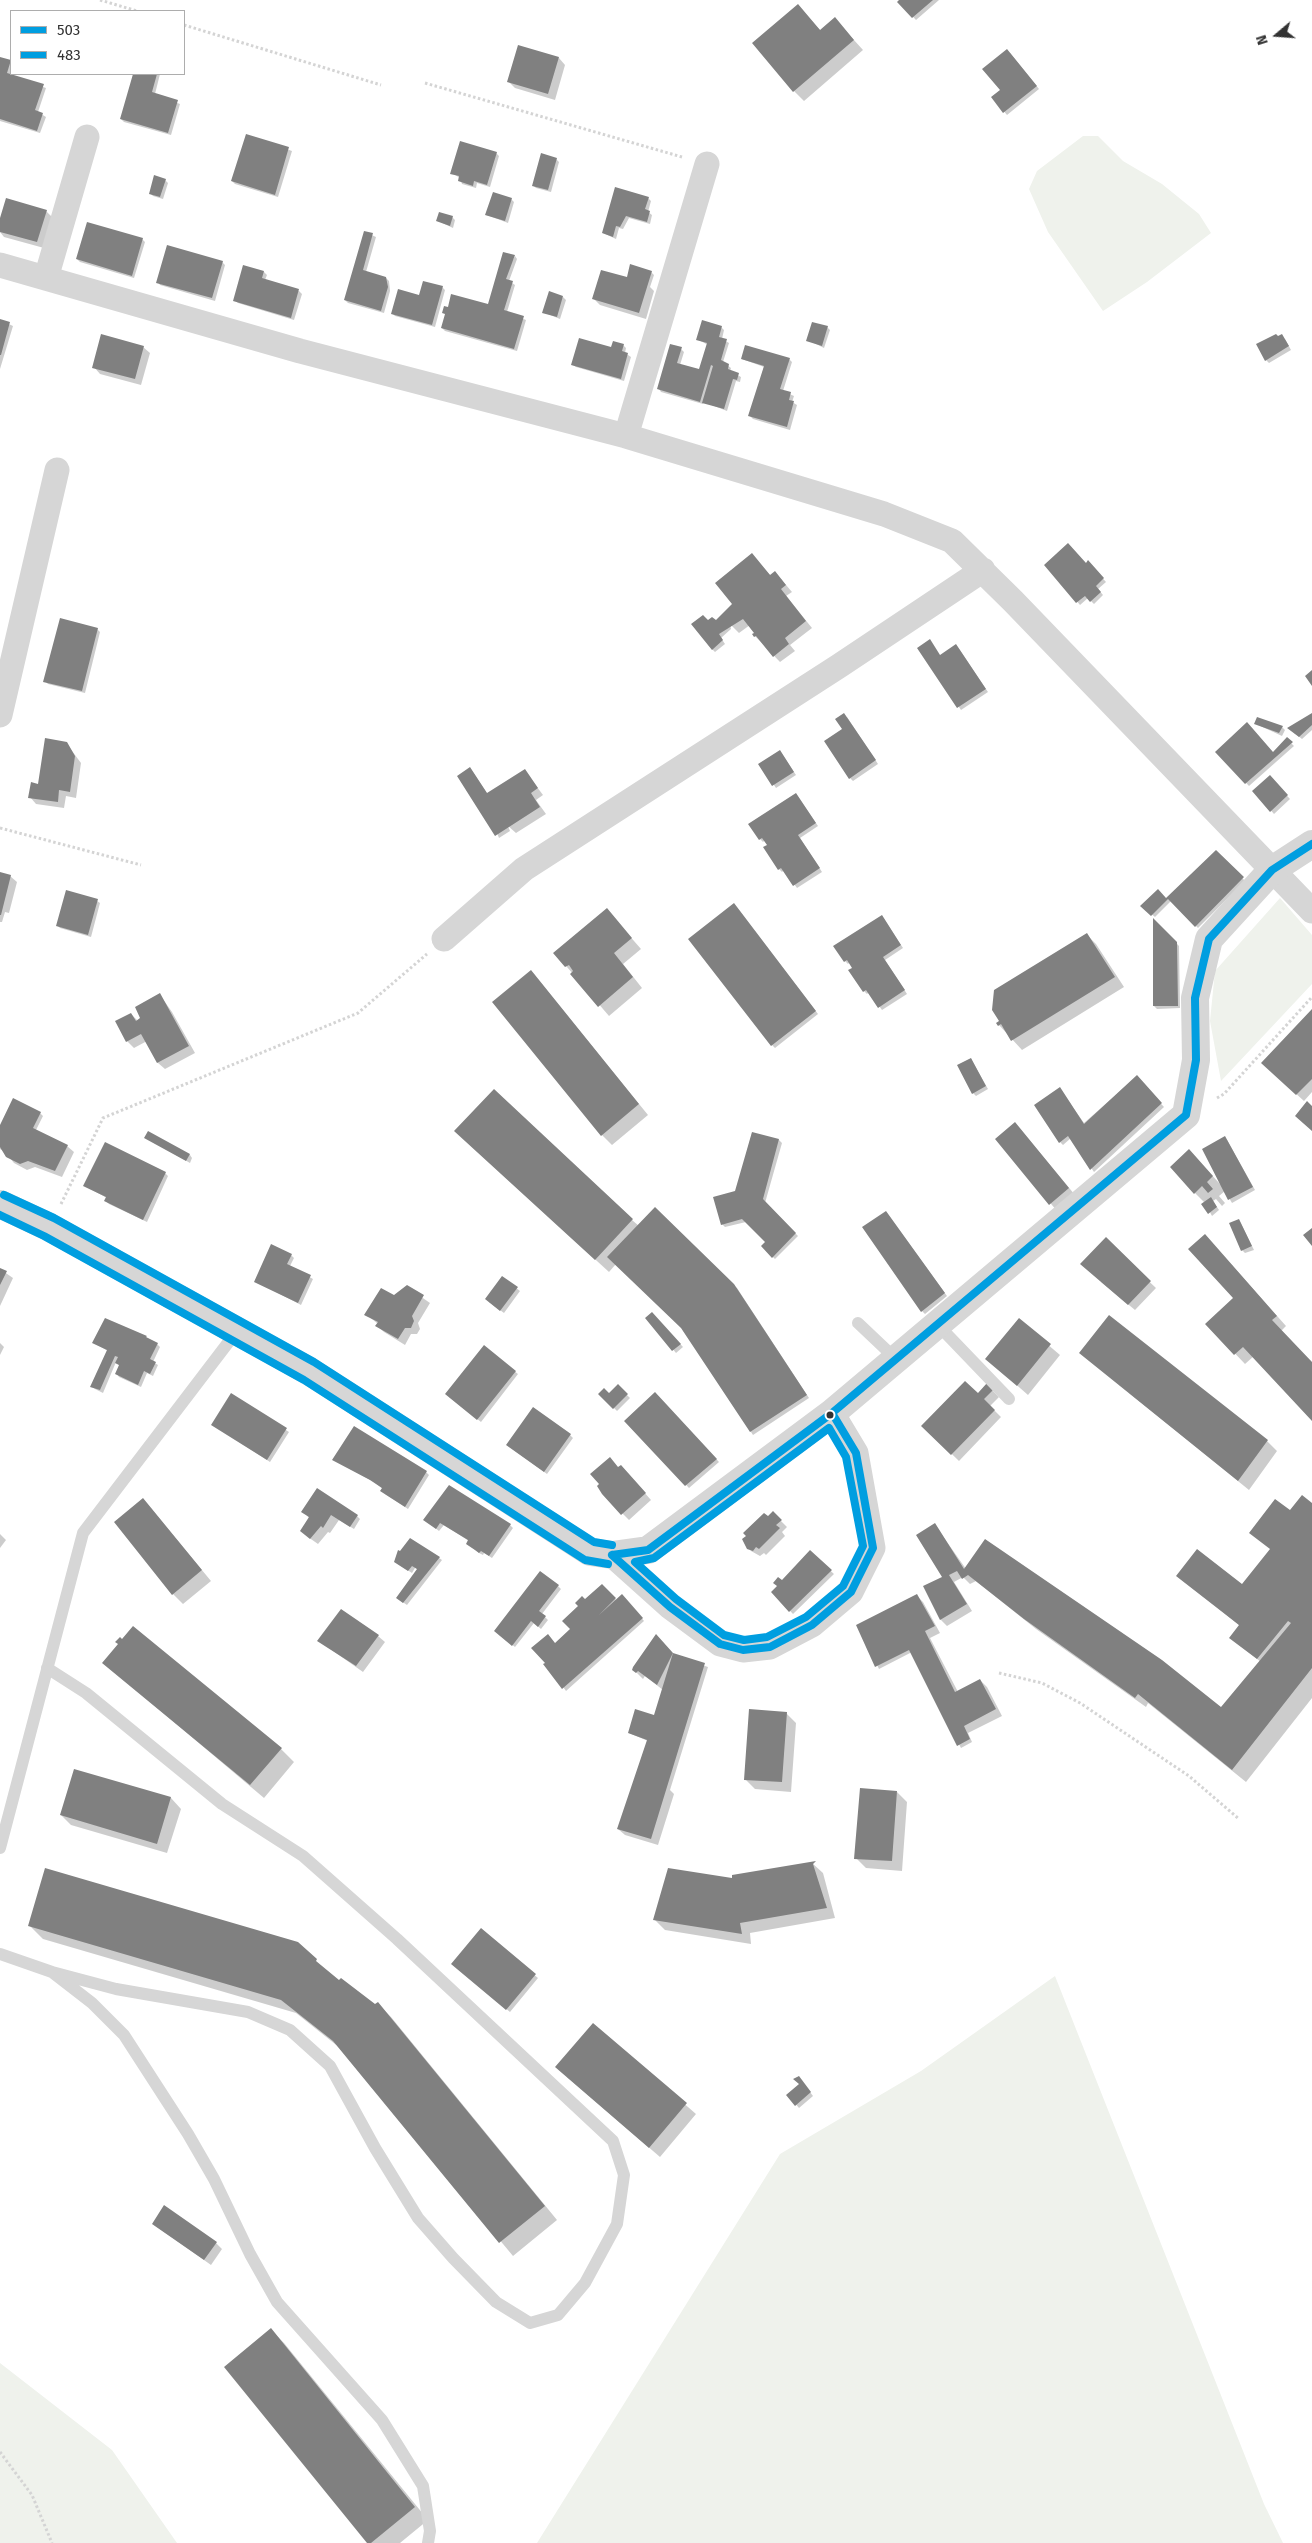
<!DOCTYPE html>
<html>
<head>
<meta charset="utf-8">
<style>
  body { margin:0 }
  #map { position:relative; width:1312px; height:2543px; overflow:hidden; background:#fff; font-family:"Fira Sans",sans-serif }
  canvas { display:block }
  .legend { position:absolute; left:10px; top:10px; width:175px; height:65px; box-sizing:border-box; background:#fff; border:1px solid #adadad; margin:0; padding:6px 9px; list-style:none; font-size:15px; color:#323232 }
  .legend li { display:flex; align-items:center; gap:10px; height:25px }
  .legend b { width:25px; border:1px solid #adadad }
  .north { position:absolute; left:1252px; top:10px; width:50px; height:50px; -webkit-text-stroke:4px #fff; paint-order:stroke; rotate:252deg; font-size:14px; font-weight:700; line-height:20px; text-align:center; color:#323232 }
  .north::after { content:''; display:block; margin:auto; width:18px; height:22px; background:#323232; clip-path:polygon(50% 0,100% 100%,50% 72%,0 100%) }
</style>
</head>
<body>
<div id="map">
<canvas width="1312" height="2543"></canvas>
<ul class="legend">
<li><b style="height:6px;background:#009ee0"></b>503</li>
<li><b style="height:6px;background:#009ee0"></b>483</li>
</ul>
<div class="north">N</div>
</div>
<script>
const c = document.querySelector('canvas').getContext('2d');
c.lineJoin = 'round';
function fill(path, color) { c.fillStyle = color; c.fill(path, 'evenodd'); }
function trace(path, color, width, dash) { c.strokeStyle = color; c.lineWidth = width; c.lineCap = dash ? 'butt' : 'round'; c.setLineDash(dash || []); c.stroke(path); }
fill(new Path2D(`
  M1083 136H1098L1123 161 1162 184 1199 214 1211 233 1147 282 1103 311 1048 232 1029 189 1037 171Z
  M1280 898 1312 935V984L1221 1081 1210 1021 1215 971Z
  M1055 1976 1264 2504 1283 2543H537L780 2154 921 2071Z
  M0 2363 112 2450 177 2543H0Z`), '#eff2ec');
fill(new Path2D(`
  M901 0H939L916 20 899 2Z
  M798 6 821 31 844 29 863 50 804 101 794 91Z
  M1010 53 1039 89 1007 115 992 97 1001 90Z
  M0 58 11 62 10 75 46 88 38 112 46 117 40 133 0 121Z
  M559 58 565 65 555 100 515 88 509 82Z
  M134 74H160L155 94 180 104 171 135 124 122 121 119Z
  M247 135 292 151 278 197 235 184 232 181Z
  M496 153 499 156 490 187 477 183 476 188 462 184 460 178 452 173Z
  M556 159 559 162 551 192 536 188 533 185Z
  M165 180 168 183 163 199 153 196 150 193Z
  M648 198 651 201 648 212 652 215 650 224 629 218 623 229 619 228 616 239 603 233Z
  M511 199 514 202 508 223 487 215Z
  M46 211 53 218 44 248 4 237 0 232V223Z
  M452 217 455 220 453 228 438 221Z
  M365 232 376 237 366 272 386 278 389 281 390 291 384 313 348 303 345 300Z
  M142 239 145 242 134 278 80 262 77 259Z
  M515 256 517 259 509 281 515 285 507 312 526 320 517 351 445 331 442 328 449 308 489 306Z
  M222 262 225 265 215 301 160 285 158 282Z
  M244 267 264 272 267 275 265 280 299 291 302 294 294 320 238 303 235 300Z
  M651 272 654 275 650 287 654 291 646 319 600 305 594 299Z
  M442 287 445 290 435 327 395 316 392 313 420 297Z
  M563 297 566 300 560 319 543 312Z
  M0 320 13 326 0 369Z
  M721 327 724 330 722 339 729 343 723 362 731 368 730 371 741 377 740 382 736 381 727 411 704 402 703 404 661 392 659 389 681 349 684 352 680 365 700 370 708 345 697 339Z
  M827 327 830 330 824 348 808 340Z
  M1278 337 1285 339 1291 350 1269 363 1266 360Z
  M623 345 626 348 625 353 631 357 624 381 576 367 573 365Z
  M143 347 150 353 141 385 100 374 94 367Z
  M742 359H789L792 362 783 391 794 396 792 402 797 405 790 430 753 419 750 416 764 367Z
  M752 555 771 576 781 579 792 592 786 596 812 628 790 645 795 651 780 662 755 636 756 633 750 625 739 633 730 624 731 629 721 638 725 644 715 652 712 649 708 622H716L734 605Z
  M1088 562 1106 582 1098 589 1103 595 1094 604 1088 598 1080 605 1046 565 1086 564Z
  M97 629 100 632 85 693 48 684 45 681Z
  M919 648 941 656 959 649 988 692 961 710Z
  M1312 714V730L1302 739 1292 731Z
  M847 717 878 764 853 781 850 778 843 729Z
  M1256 724 1282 727 1285 730 1282 736Z
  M1287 739 1294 746 1249 786 1217 752 1274 753Z
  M66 743 81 763 76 798 66 796 64 808 36 804 30 797Z
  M782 754 796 775 776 788 760 764Z
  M470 768 488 795 525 771 543 795 536 800 546 814 516 833 508 826 510 831 499 838Z
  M1270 777 1290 799 1274 814 1254 791Z
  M796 794 818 826 800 838 822 872 797 888 784 870 782 872 779 869 765 840 763 842 760 839Z
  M1216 851 1245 881 1198 928 1171 901 1155 917 1142 906 1166 899Z
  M0 873 10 876 17 882 9 913 5 912 2 922H0Z
  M97 901 100 903 91 937 60 928 57 925Z
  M737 908 818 1014 775 1048 772 1045Z
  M607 910 641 949 623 964 642 988 609 1016 555 953Z
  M884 919 903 948 885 960 907 994 882 1010 869 992 867 994 864 991 850 962 848 964 845 961Z
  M1155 921 1179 946 1180 1008 1157 1009 1154 1006Z
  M1086 934 1096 944 1124 987 1022 1050 999 1025Z
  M540 982 648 1115 612 1145 602 1135Z
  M160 995 172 1012 195 1053 165 1069 158 1063 147 1041 134 1048 127 1041 117 1022 131 1014 138 1021Z
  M1312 1010V1092L1304 1101 1270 1070Z
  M971 1059 988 1089 976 1096 973 1093Z
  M1136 1077 1164 1107 1094 1172 1071 1138 1063 1145 1060 1142V1089L1084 1123Z
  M40 1113 43 1116 36 1130 67 1146 74 1152 62 1177 35 1167 27 1170 14 1163 5 1152 0 1149V1128Z
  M1021 1130 1075 1195 1057 1211 997 1139Z
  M752 1133 779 1140 782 1143 765 1203 798 1236 775 1259 762 1246 766 1242 746 1222 725 1227 722 1224 736 1192Z
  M146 1138 190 1155 192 1158 190 1163Z
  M1227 1140 1255 1190 1232 1203 1225 1191 1219 1196 1225 1203 1222 1206 1216 1199 1213 1201 1219 1210 1212 1216 1205 1203 1195 1193 1189 1151 1221 1185Z
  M469 1144 632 1220 639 1226 737 1288 809 1398 753 1435 682 1328 616 1264 609 1272Z
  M165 1173 168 1176 147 1222 109 1204 106 1201 107 1198 85 1186Z
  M886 1212 947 1296 925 1314 922 1311Z
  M1239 1220 1254 1250 1245 1253 1242 1250Z
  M1118 1252 1156 1288 1135 1310 1101 1282Z
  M291 1255 294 1258 290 1266 313 1279 301 1305 255 1281Z
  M1230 1263 1286 1326 1281 1331 1312 1364V1419L1254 1356 1245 1364 1207 1324 1234 1298Z
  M0 1269 13 1278 0 1306Z
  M503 1278 520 1291 504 1313 489 1302Z
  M407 1287 430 1303 418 1323 420 1329 417 1334H411L405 1345 384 1332 377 1326 378 1324 366 1314Z
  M652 1313 683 1347 676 1353 647 1318Z
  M1019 1320 1060 1355 1028 1395 987 1359Z
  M0 1343 4 1347 0 1355Z
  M94 1343 157 1344 160 1347 153 1362 158 1365 153 1376 147 1373 141 1387 119 1377 117 1374 120 1366 116 1362 103 1393 95 1389 92 1386 108 1351Z
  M484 1347 518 1374 481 1422 449 1397Z
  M987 1385 999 1397 990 1406 1001 1417 959 1461 923 1426 978 1395Z
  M618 1386 630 1398 617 1411 600 1394 609 1395Z
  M1129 1393 1267 1441 1277 1451 1249 1490Z
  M655 1394 719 1462 689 1488 626 1421Z
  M232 1395 289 1432 270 1462 216 1427Z
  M570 1435 573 1438 547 1474 507 1445Z
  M334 1460 426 1472 429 1475 408 1509 385 1494 383 1489 374 1482Z
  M619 1468 627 1473 651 1500 629 1520 603 1494Z
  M143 1499 211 1581 183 1604 173 1594Z
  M1312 1505V1698L1246 1782 1148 1703 1146 1707 1036 1629 976 1581 970 1584 963 1577 954 1582 972 1611 947 1626 941 1620 925 1587 944 1577 935 1525 966 1569 1221 1708 1261 1662 1234 1641 1240 1626 1178 1575 1248 1591 1290 1512Z
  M303 1511 357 1516 360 1519 354 1529 339 1520 330 1533 328 1532 318 1544 308 1537 310 1519Z
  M773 1513 787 1527 782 1532 785 1536 766 1555 764 1553 760 1556 751 1551 743 1540Z
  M425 1520 510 1525 513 1528 492 1558 484 1553 483 1555 479 1553 470 1546 469 1541 444 1525 439 1531Z
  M0 1534 6 1540 0 1548Z
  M810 1552 834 1574 793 1614 772 1592Z
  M439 1558 442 1560 407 1605 401 1601 418 1569 415 1568 412 1573 398 1564Z
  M602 1585 617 1601 625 1598 644 1621 566 1691 546 1663 556 1644 572 1630 585 1601Z
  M558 1586 561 1589 542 1614 548 1620 541 1629 534 1623 515 1647 499 1634Z
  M917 1596 923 1602 940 1633 930 1638 958 1692 980 1680 987 1687 1002 1716 968 1733 972 1742 961 1748 912 1652 879 1669 858 1626Z
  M378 1636 385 1642 363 1672 319 1641Z
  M662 1642 673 1655 708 1667 670 1790 674 1794 658 1845 625 1835 618 1829 648 1741 629 1733 655 1716 663 1690 645 1676 643 1679 634 1670Z
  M120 1644 281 1749 294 1762 264 1798 104 1663Z
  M786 1713 796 1723 791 1792 755 1789 745 1779Z
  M75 1770 171 1798 181 1809 167 1853 71 1825 61 1815Z
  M897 1792 907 1802 902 1871 866 1868 856 1858Z
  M812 1863 823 1873 835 1918 750 1933 751 1944 665 1930 655 1920 734 1879Z
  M30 1926 297 1943 329 1974 375 2006 378 2004 391 2017 557 2220 513 2256 340 2048 296 2013 43 1939Z
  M481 1930 538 1978 510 2012 456 1967Z
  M593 2024 696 2114 660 2157 567 2077Z
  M801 2080 813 2096 799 2108 788 2095 800 2084Z
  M153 2224 216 2243 222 2249 211 2265Z
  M271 2330 284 2343 428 2520 400 2543H368Z`), '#0003');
fill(new Path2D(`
  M899 0H933L912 18 897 2Z
  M798 4 820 30 835 17 854 40 793 92 752 43Z
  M518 45 559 57 548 94 507 82Z
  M1007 49 1037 86 1003 113 991 97 1000 90 982 69Z
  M0 57 11 60 7 73 44 84 35 110 43 113 37 131 0 119Z
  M133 74H157L152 92 178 100 168 133 120 119Z
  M246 134 289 147 275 195 231 181Z
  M460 141 497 152 487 185 474 181 473 186 458 181 459 176 450 174Z
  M541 153 557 158 548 190 532 186Z
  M154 175 166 179 160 197 149 194Z
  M615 187 649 197 645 209 650 211 647 222 626 216 620 227 616 226 613 237 602 233Z
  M493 192 512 198 505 221 485 215Z
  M6 198 47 210 37 242 0 232V218Z
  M439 212 453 216 450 226 436 221Z
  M87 222 143 238 132 276 76 259Z
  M364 231 373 233 363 270 386 277 388 287 381 311 344 300Z
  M167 245 223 261 212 298 156 283Z
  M503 252 515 255 506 279 513 281 504 310 524 316 514 349 441 328 445 314 442 313 444 306 448 307 451 294 488 304Z
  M630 264 652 271 639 313 592 299 601 270 627 277Z
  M243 265 264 271 262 278 299 289 291 318 233 301Z
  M423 281 443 286 432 325 391 314 398 289 419 295Z
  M549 291 563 296 557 317 542 313Z
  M0 319 10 322 1 355H0Z
  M702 320 722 326 719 337 727 339 721 360 729 364 728 369 739 373 737 380 733 379 724 409 702 403 713 366 711 365 700 402 657 389 670 344 682 347 677 363 699 369 707 343 696 340Z
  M812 322 828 326 822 346 806 341Z
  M101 334 144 346 135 379 92 368Z
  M1276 334 1278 336 1282 334 1289 346 1265 361 1256 344Z
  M579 338 611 347 613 341 624 344 622 351 628 353 621 379 571 365Z
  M745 345 790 358 780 389 791 392 789 400 794 401 787 427 748 416 764 366 741 359Z
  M1068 543 1086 563 1088 560 1104 578 1096 586 1101 592 1090 602 1085 596 1076 603 1044 565Z
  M752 553 770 575 775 571 786 585 781 589 806 621 785 638 789 644 773 657 756 636 754 637 752 634 754 633 743 619 719 634 723 640 712 650 691 624 703 615 708 620 712 617 716 620 732 604 715 583Z
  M60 618 98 628 82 691 43 682Z
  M930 639 940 655 956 644 986 689 957 708 917 648Z
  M1312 670V686L1305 676Z
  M844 713 876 760 849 779 824 741 842 729 835 719Z
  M1312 713V725L1299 737 1287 728Z
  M1257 717 1283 726 1279 733 1254 724Z
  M1247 722 1273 752 1287 737 1293 742 1245 784 1215 752Z
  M45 738 67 742 75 756 70 792 59 790 58 802 28 798 31 782 38 784Z
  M780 750 794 772 772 786 758 764Z
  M470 767 487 793 525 769 538 788 531 793 540 807 495 836 457 776Z
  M1270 775 1288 795 1270 812 1252 791Z
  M796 793 816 823 798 835 820 868 793 886 781 868 778 870 763 847 767 845 762 838 759 840 748 824Z
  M1216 850 1244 877 1195 927 1168 899 1151 916 1140 906 1158 889 1166 898Z
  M0 872 11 875 1 915H0Z
  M66 890 98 899 88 935 56 926Z
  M734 903 816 1011 771 1046 688 939Z
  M607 908 632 938 614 953 633 977 598 1007 570 974 573 971 569 965 565 967 553 953Z
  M882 915 901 945 883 957 905 990 878 1008 866 990 863 992 848 970 852 968 847 960 844 962 833 946Z
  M1153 918 1177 942 1178 1006H1153Z
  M1087 933 1115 977 1011 1041 1001 1024 998 1026 996 1023 999 1021 992 1010 994 990Z
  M531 970 639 1104 601 1136 492 1002Z
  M160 993 189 1046 157 1063 141 1034 126 1042 115 1021 131 1013 136 1021 140 1018 135 1007Z
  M1312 1009V1079L1296 1095 1261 1063Z
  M971 1058 986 1086 972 1094 957 1065Z
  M1137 1075 1162 1103 1090 1170 1068 1136 1059 1143 1034 1105 1060 1087 1084 1124Z
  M494 1089 633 1219 595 1260 454 1131Z
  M13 1098 41 1112 33 1128 68 1145 55 1171 28 1161 20 1164 6 1157 0 1147V1125Z
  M1307 1101 1312 1106V1131L1295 1116Z
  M1015 1122 1069 1188 1049 1205 995 1139Z
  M148 1131 190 1154 186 1161 144 1138Z
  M752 1132 779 1139 763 1199 796 1233 772 1258 761 1246 765 1242 742 1219 721 1225 713 1197 735 1191Z
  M1225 1136 1253 1187 1228 1200 1202 1149Z
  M105 1142 166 1172 143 1220 104 1201 106 1197 83 1186Z
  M1189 1149 1213 1176 1207 1182 1213 1189 1208 1193 1202 1186 1194 1194 1170 1167Z
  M1211 1197 1217 1207 1208 1214 1201 1204Z
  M655 1207 734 1284 807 1395 750 1432 681 1328 607 1257Z
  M886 1211 945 1293 921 1312 862 1227Z
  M1239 1219 1252 1246 1241 1251 1229 1223Z
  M1312 1228V1246L1303 1235Z
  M1205 1234 1277 1316 1272 1320 1312 1362V1421L1243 1347 1234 1355 1205 1324 1233 1298 1188 1249Z
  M1106 1237 1151 1281 1128 1305 1080 1264Z
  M271 1244 292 1254 287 1264 311 1275 298 1303 254 1282Z
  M0 1268 7 1271 0 1285Z
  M502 1276 518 1287 500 1311 485 1299Z
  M407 1285 424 1295 412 1316 414 1321 411 1328H405L398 1339 375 1326 378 1322 364 1315 381 1288 394 1295Z
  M652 1312 681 1344 672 1351 645 1318Z
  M1109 1315 1268 1440 1238 1481 1079 1353Z
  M105 1318 147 1336 146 1337 158 1343 150 1359 156 1362 150 1374 144 1371 138 1385 115 1374 119 1365 115 1363 118 1357 115 1356 100 1390 90 1387 107 1350 92 1343Z
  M1019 1318 1051 1344 1017 1386 985 1359Z
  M484 1345 516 1371 477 1420 445 1394Z
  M965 1381 978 1393 987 1383 993 1390 984 1399 995 1410 951 1455 921 1426Z
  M618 1384 628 1394 613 1409 598 1394 604 1388 609 1393Z
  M655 1392 717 1459 685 1486 624 1421Z
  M231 1393 287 1428 267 1460 211 1425Z
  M533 1407 571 1434 544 1472 506 1445Z
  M354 1426 427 1471 405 1507 380 1491 382 1488 370 1480 332 1460Z
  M610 1457 618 1467 621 1465 646 1493 621 1515 602 1494 597 1486 599 1484 590 1474Z
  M449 1485 511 1524 489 1556 481 1551 479 1553 475 1550 466 1544 468 1540 440 1523 436 1529 423 1520Z
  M317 1488 358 1515 350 1527 331 1515 323 1528 321 1526 310 1539 300 1531 309 1517 301 1512Z
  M1302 1495 1312 1503V1668L1232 1770 1138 1694 1135 1698 1024 1619 968 1575 962 1579 957 1571 949 1575 967 1604 940 1620 923 1586 942 1577 916 1535 935 1523 964 1569 985 1539 1162 1660 1221 1707 1291 1623 1288 1621 1257 1659 1229 1638 1239 1625 1176 1576 1197 1549 1242 1584 1270 1549 1249 1533 1275 1499 1290 1510Z
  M143 1498 202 1570 172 1595 114 1522Z
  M773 1511 782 1520 776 1525 780 1528 759 1549 756 1547 753 1551 747 1549 742 1539 746 1536 743 1533 764 1513 768 1516Z
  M410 1538 440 1557 403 1603 396 1598 417 1569 412 1566 408 1571 394 1562 398 1550 400 1551Z
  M810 1550 832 1570 789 1612 771 1592 777 1586 773 1583 778 1577 782 1580Z
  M540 1571 559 1585 539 1611 546 1616 538 1627 531 1621 512 1646 494 1631Z
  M602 1584 616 1598 599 1615 622 1594 643 1618 562 1689 543 1664 545 1663 531 1648 548 1634 555 1643 570 1629 562 1621 578 1606 575 1603 582 1596 585 1599Z
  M917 1594 935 1626 925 1631 955 1692 980 1679 996 1709 964 1726 970 1739 957 1746 909 1650 875 1667 856 1625Z
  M341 1609 379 1635 356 1666 317 1641Z
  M133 1626 282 1748 250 1785 102 1663 118 1644 115 1642 120 1637 122 1639Z
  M656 1634 673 1653 657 1685 638 1671 636 1673 632 1670 633 1667Z
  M673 1653 705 1663 651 1839 617 1829 647 1740 628 1733 635 1709 654 1715Z
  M749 1709 787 1712 782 1782 744 1780Z
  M74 1769 171 1797 157 1844 60 1815Z
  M860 1788 897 1791 892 1861 854 1859Z
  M816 1861 813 1864 827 1908 740 1923 742 1934 653 1920 668 1868 732 1878V1875Z
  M45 1868 298 1942 317 1959 316 1961 339 1980 341 1978 375 2004 378 2002 545 2206 499 2243 333 2041 281 2000 28 1926Z
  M481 1928 536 1974 506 2010 451 1964Z
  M593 2023 687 2103 649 2148 555 2067Z
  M799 2076 811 2092 795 2106 786 2095 799 2084 793 2079Z
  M164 2205 217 2242 204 2260 152 2224Z
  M271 2328 415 2507 371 2543H367L224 2367Z`), '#808080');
trace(new Path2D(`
  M100 0 137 11
  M184 25 381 85
  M425 83 682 157
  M0 828 141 865
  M1217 1098 1224 1094 1312 997
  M61 1204 103 1118 358 1013 427 954
  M999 1673 1042 1683 1080 1703 1189 1776 1239 1819
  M0 2452 32 2495 52 2543`), '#d4d4d4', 3, [2.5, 2.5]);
trace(new Path2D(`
  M858 1323 896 1359
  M937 1324 1009 1399
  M47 1668 86 1693 222 1804 303 1856 397 1939 613 2141 624 2175 617 2224 585 2283 558 2315 530 2323 496 2302 453 2258 418 2218 375 2148 330 2066 290 2030 248 2012 116 1989 52 1972
  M0 1848 83 1533 237 1331
  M0 1954 52 1972 92 2003 124 2035 188 2134 214 2179 250 2254 277 2302 382 2420 423 2486 430 2531 428 2543`), '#d6d6d6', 12);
trace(new Path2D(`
  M0 265 300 351 626 436 884 514 952 541 1013 601 1312 911
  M46 278 87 137
  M626 436 707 164
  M0 715 57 470
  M444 939 524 869 839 666 983 570
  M612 1555 670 1607 720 1644 743 1650 770 1647 812 1625 851 1592 873 1548 856 1453 832 1413`), '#d6d6d6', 25);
trace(new Path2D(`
  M0 1204 49 1227 309 1371 590 1552 612 1555 648 1550 832 1413 1186 1115 1196 1060 1195 998 1209 939 1272 870 1312 844`), '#d6d6d6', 28);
trace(new Path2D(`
  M612 1555 648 1550 832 1413 1186 1115 1196 1060 1195 998 1209 939 1272 870 1312 844
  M612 1555 670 1607 720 1644 743 1650 770 1647 812 1625 851 1592 873 1548 856 1453 832 1413`), '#009ee0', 8);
trace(new Path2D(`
  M4 1195 54 1218 314 1362 594 1542 612 1545
  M0 1215 44 1236 304 1380 585 1560 608 1564
  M829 1428 846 1457 863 1546 843 1586 806 1617 767 1637 744 1640 724 1635 676 1599 635 1562 654 1558Z`), '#009ee0', 8);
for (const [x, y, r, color] of [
  [830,1415,4.5,"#323232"]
]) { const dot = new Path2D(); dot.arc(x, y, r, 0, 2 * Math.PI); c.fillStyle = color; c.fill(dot); trace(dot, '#fff', 2); }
</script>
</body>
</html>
